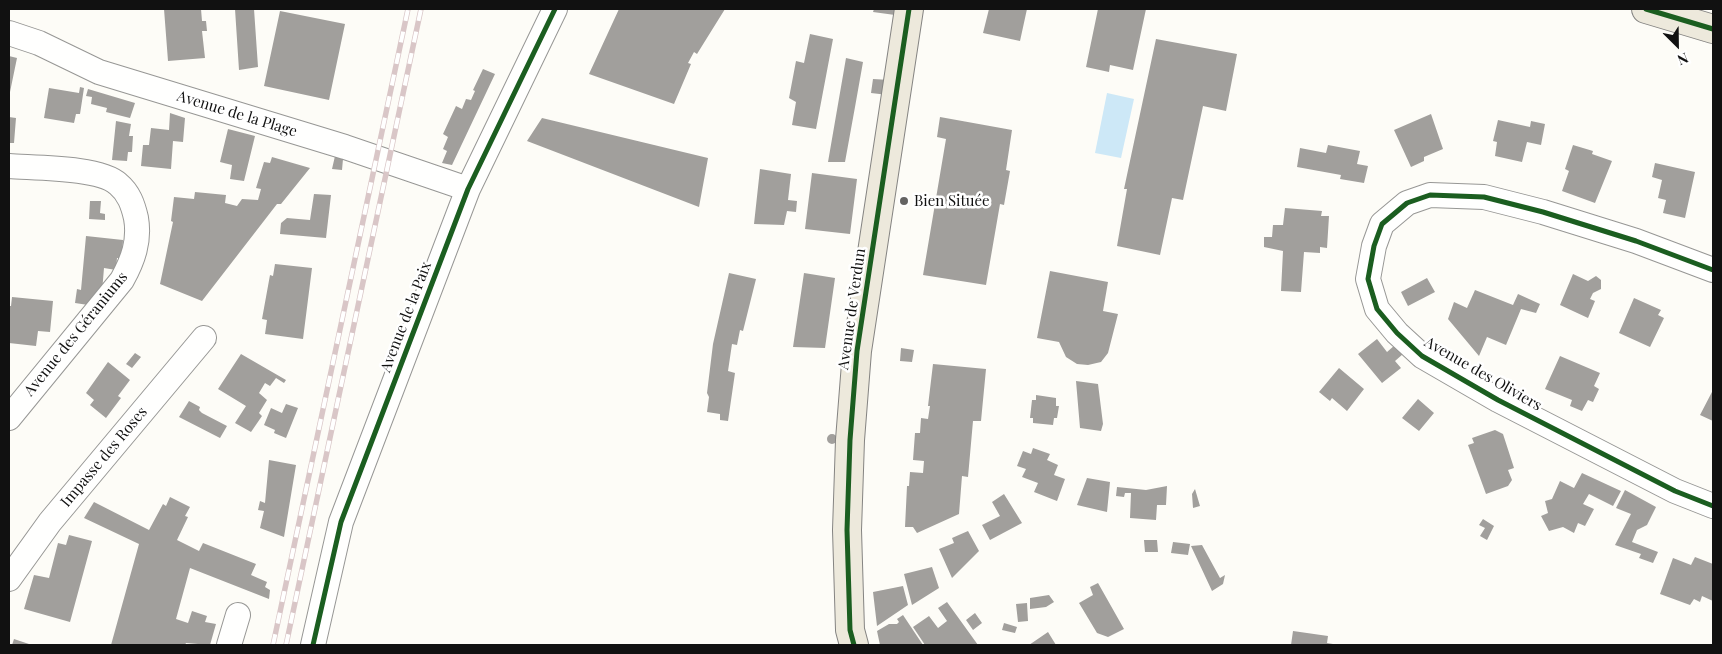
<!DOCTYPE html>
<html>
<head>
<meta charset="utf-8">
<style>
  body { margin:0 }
  #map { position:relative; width:1722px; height:654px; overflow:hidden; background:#fdfcf7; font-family:"Playfair Display",serif }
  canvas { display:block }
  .frame { position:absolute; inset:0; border:10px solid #111; pointer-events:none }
  .north { position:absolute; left:1652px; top:20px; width:50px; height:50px; -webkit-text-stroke:4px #fff; paint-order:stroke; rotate:157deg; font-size:14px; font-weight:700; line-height:20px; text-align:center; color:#111 }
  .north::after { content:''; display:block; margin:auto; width:18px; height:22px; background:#111; clip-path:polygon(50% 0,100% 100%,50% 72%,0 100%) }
</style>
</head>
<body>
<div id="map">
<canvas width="1722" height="654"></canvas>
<div class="frame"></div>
<div class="north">N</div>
</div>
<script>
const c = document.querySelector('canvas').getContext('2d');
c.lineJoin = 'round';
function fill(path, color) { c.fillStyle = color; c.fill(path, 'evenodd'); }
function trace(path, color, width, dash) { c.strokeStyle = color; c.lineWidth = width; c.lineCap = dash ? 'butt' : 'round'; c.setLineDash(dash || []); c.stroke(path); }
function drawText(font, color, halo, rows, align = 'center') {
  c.font = font + ' "Playfair Display",serif'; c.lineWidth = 5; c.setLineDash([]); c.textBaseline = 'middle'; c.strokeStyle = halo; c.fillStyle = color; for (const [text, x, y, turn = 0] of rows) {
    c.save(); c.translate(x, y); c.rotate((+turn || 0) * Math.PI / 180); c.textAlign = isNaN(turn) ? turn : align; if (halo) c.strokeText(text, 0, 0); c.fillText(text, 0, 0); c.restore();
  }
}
fill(new Path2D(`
  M1107 93 1134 99 1121 158 1095 153Z`), '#cde8f7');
fill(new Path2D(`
  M164 9H201L202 21H206L207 31H202L205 58 168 61Z
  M235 9H254L258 67 239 70Z
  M619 9H725L697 54 694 52 688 63 691 64 674 104 589 74Z
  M874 9H896L895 15 873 12Z
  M989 9H1027L1020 41 983 33Z
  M1098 9H1146L1133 70 1110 65 1109 72 1086 67Z
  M280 11 345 24 329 100 264 86Z
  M810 34 833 39 816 129 792 125 796 102 789 98 796 61 804 63Z
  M1156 39 1237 54 1226 111 1203 106 1183 200 1172 198 1160 255 1117 246 1127 189H1124Z
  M9 56 17 58 10 92H9Z
  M846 58 863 62 855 107 845 162H828Z
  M483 69 495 74 452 165 442 163 447 151 443 149 448 137 443 134 456 106 462 109 466 99 471 100 475 91 473 90Z
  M873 79 890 80 888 95 871 93Z
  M80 87 84 88 80 114H76L74 123 44 118 49 88 79 93Z
  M88 89 135 103 130 118 106 112 107 108 91 104 92 97 86 96Z
  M170 113 185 118 183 142 173 141 171 169 141 166 143 145H149L151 128 169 130Z
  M1431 114 1443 149 1424 157V161L1411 167 1394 130Z
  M9 117 16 118 14 143H9Z
  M940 117 1012 130 1006 170 1010 171 1004 205 1000 204 986 285 923 275 946 139 937 137Z
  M542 118 708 158 699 207 527 141Z
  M1498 120 1530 127 1531 121 1545 124 1541 145 1527 142 1522 162 1495 156 1497 142 1493 141Z
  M116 121 131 124 129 136H133L132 152H128L127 161 112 160Z
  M228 129 255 136 244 181 230 179 232 165 220 162Z
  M1328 145 1360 151 1357 164 1368 166 1364 183 1340 179 1341 175 1297 167 1300 148 1326 153Z
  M1573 145 1593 151 1592 154 1612 161 1595 203 1562 191 1569 171 1565 169Z
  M335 156 343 159 342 170 332 169Z
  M272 157 310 168 281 204H277L202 301 160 284 173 222 171 221 174 197 194 199 195 192 226 195 225 203 237 206 242 199 258 200 261 189 256 188 264 162 270 163Z
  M1655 163 1695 172 1685 218 1663 213 1666 200 1658 198 1662 180 1652 177Z
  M760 169 791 174 788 200 797 201 796 212 787 211 784 225 754 224Z
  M812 173 857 179 850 234 805 229Z
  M314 194 331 195 326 238 280 234 281 223 287 218 310 220Z
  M90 201H101L100 213 105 214V220L89 219Z
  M1285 208 1322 211 1321 216H1329L1327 248 1320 247V253L1304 252 1301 292 1281 291 1283 251 1264 247V237H1272L1273 225H1283Z
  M86 236 123 240 122 258H117L116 270 104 268 102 292H97L95 306 75 303 77 289 81 290Z
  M275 264 312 268 303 339 265 334 267 320 262 319 270 275 273 276Z
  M1050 271 1108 282 1103 311 1118 314 1108 353 1101 362 1088 365 1077 364 1066 357 1059 342 1037 338Z
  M729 273 756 279 743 331 740 330 737 345 732 344 728 371 735 373 728 421 720 420V414L707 412 709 397 707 393 713 344Z
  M804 273 835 278 825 348 793 347Z
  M1573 274 1588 281 1596 276 1601 280V289L1593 293 1590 299 1595 301 1588 318 1560 305Z
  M1427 278 1435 292 1408 306 1401 292Z
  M1475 290 1513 305 1518 294 1540 304 1536 313 1521 309 1506 345 1487 337 1479 356 1448 319 1454 302 1467 308Z
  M12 297 53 301 50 332 38 331 36 346 9 343V306H11Z
  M1634 298 1661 310 1658 315 1664 318 1650 347 1619 333Z
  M1377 339 1387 352 1395 345 1403 354 1395 361 1401 368 1382 383 1358 354Z
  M901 348 914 350 912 362 900 361Z
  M135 353 141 357 132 368 126 364Z
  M241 354 286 380 284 383 276 378 270 386 265 383 259 393 267 400 259 413 262 416 251 432 235 423 246 406 218 389Z
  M1560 356 1600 373 1594 386 1599 389 1593 402 1588 400 1582 411 1570 406 1572 400 1545 389Z
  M108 362 130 380 118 396 121 398 106 418 90 405 94 400 86 393Z
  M933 364 986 369 981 421H973L968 477 962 476 959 514 917 533 913 527H905L907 486H909L910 472 923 473 924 461 913 460 915 433H920L921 418 928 419 930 406H928Z
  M1339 368 1364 389 1347 411 1332 398 1330 401 1319 392Z
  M1076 381 1098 384 1103 424 1101 431 1080 428Z
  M1713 390V421L1700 415Z
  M1036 395 1056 398V406H1059L1057 418H1054L1053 425 1033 423V418H1030L1032 400H1036Z
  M1418 399 1434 413 1419 431 1402 418Z
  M189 401 200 407 199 410 202 413 227 426 220 438 179 417Z
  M286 404 298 408 286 438 274 433 275 430 264 425 271 408 282 413Z
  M1495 430 1503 434 1514 468 1508 470 1512 480 1508 486 1486 494 1468 445 1474 443 1472 438Z
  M827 439a5 5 0 1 1 10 0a5 5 0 1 1-10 0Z
  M1033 448 1050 454 1047 460 1058 465 1054 475 1065 479 1057 501 1034 492 1038 483 1022 477 1026 469 1017 466 1023 451 1031 454Z
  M269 460 296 465 284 537 260 528 264 511 258 510 260 501 265 503Z
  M1582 473 1621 491 1613 506 1589 494 1583 504 1594 509 1585 526 1578 523 1574 533 1563 527 1549 531 1541 516 1548 513 1545 501 1552 499 1560 481 1574 488Z
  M1087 478 1110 482 1107 512 1077 505Z
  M1167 486 1166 505H1157L1156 520 1130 518 1131 493H1125L1124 497 1116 496 1117 487 1146 490Z
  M1195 489 1200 506 1193 508 1192 494Z
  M1625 490 1656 507 1647 525 1637 530 1632 542 1658 552 1653 563 1639 558 1641 554 1615 545 1631 514 1616 508Z
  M1004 494 1022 523 990 540 982 525 1000 516 992 502Z
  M170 497 190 507 185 516 188 517 177 540 199 551 203 543 256 564 251 575 267 582 265 587 270 590 269 599 190 568 176 619 188 623 192 611 207 616 205 622 216 624 210 645 186 643 185 645H111L139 544 84 518 94 502 149 530 163 504 166 506Z
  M1483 519 1494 526 1487 540 1480 536 1485 528 1479 525Z
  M968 531 979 551 952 578 939 549 954 543 952 538Z
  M69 535 92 541 70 622 24 609 34 575 49 578 58 543 66 545Z
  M1144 540H1157L1158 552H1145Z
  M1173 542 1190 544 1188 555 1171 553Z
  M1202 545 1220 578 1225 575 1223 584 1212 591 1191 546Z
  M1695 557 1713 564V601L1702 596 1700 602 1694 599 1690 605 1660 594 1673 558 1691 565Z
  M932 567 939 588 912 605 904 574Z
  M1098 583 1124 629 1108 637 1097 633 1079 603 1093 595 1090 587Z
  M903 586 908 605 877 626 873 592Z
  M1049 595 1054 602 1046 607 1030 609V598Z
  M947 602 978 645H925L913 627 929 616 938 628 947 621 938 608Z
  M1027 603 1028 621 1018 622 1016 604Z
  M975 613 982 623 973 630 966 620Z
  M903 615 923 645H880L877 631 889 624H897L899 622 897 619Z
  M1004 623 1017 627 1015 633 1002 630Z
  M1293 631 1328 636 1327 643 1339 645H1291Z
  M1048 632 1056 645H1029Z
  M14 639 32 645H12Z`), '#a19f9c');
const street = new Path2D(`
  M9 33 39 43 99 72 345 147 468 189
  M9 166C34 168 100 167 118 184 129 193 133 205 136 218 140 241 133 260 122 280L9 418
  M1713 270 1636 241 1543 212 1484 197 1430 195 1407 203 1382 224 1374 246 1368 279 1377 309 1397 333 1422 356 1498 400 1675 491 1713 506
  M9 579 50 522 204 338
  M229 645 238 615
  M313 645 341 522 468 189 555 9`);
const primary = new Path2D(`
  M1646 9 1713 29
  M854 645 850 630 847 530 850 440 857 351 909 9`);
trace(street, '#979795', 26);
trace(primary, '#858482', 30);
trace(street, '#fffffe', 24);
trace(primary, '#ede9dc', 28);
const rail = new Path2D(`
  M273 645 408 9
  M286 645 421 9`);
trace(rail, '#d9c6c7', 5.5);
trace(rail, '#fff', 4, [11]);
trace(new Path2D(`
  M1646 9 1713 29
  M1713 270 1636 241 1543 212 1484 197 1430 195 1407 203 1382 224 1374 246 1368 279 1377 309 1397 333 1422 356 1498 400 1675 491 1713 506
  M313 645 341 522 468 189 555 9
  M854 645 850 630 847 530 850 440 857 351 909 9`), '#1b5e20', 5);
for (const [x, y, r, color] of [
  [904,201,5,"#646362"]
]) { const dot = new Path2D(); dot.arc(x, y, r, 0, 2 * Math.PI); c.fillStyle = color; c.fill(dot); trace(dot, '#fff', 2); }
drawText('15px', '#111', '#fff', [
  ["Avenue de la Plage",237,114,17],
  ["Avenue de Verdun",852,309,-82],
  ["Avenue de la Paix",406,317,-69],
  ["Avenue des Géraniums",76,334,-51],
  ["Avenue des Oliviers",1483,374,30],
  ["Impasse des Roses",104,457,-50]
]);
drawText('15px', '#111', '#fff', [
  ["Bien Située",914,201]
], 'left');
</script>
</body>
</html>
